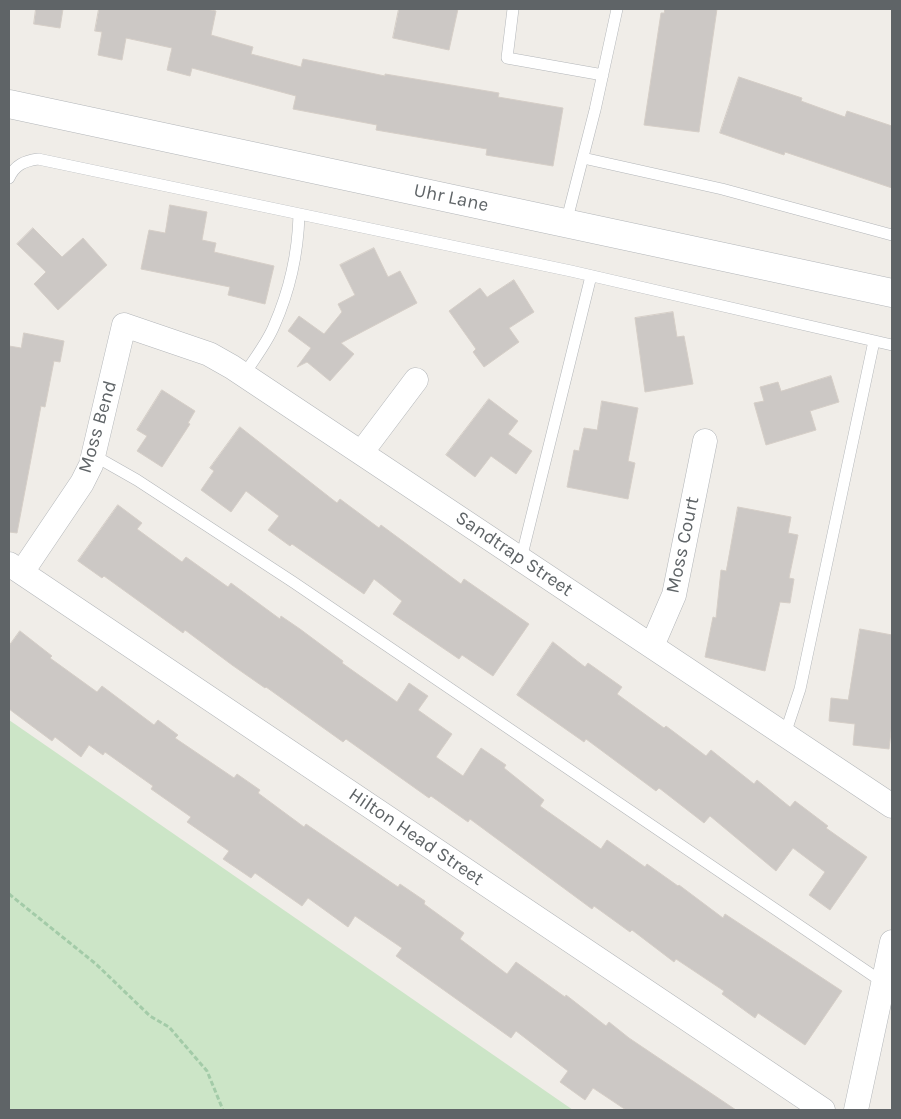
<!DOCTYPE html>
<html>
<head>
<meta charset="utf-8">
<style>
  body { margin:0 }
  #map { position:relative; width:901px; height:1119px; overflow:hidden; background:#f0ede8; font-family:Karla,sans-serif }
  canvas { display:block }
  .frame { position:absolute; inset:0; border:10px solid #5f6467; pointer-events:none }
</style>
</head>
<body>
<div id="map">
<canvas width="901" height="1119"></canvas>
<div class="frame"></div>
</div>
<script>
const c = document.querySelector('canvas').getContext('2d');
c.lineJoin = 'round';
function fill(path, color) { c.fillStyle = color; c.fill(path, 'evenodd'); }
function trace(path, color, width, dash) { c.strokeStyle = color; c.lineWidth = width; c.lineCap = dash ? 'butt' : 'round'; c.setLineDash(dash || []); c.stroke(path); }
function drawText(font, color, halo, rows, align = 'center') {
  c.font = font + ' Karla,sans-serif'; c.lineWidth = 4.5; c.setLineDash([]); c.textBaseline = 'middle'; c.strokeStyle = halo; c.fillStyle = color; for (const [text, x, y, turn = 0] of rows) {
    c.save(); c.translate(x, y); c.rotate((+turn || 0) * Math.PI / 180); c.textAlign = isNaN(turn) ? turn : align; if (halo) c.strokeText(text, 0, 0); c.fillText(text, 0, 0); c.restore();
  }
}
fill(new Path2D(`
  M9 720 573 1110H9Z`), '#cce5c7');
const building = new Path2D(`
  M36 9H63L60 28 34 24Z
  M99 9H206L216 11 211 35 253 47 251 54 301 67 303 59 385 76V74L499 93 498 97 563 108 553 166 486 155 487 149 376 130 377 125 293 109 296 96 192 68 190 76 167 70 172 48 126 38 122 60 98 55 102 32 95 31Z
  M399 9H458L449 50 393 38Z
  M665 9H717L699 132 644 125 661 13H664Z
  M739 77 802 98 801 101 845 117 847 111 892 126V188L785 152 784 155 720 133Z
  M170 205 207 212 202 240 216 243 214 252 274 266 265 304 228 295 230 287 141 269 149 230 165 233Z
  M33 228 62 257 83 238 107 265 58 310 34 284 46 272 17 244Z
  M374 248 388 277 400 271 417 303 341 343 354 354 330 381 307 362 297 367 311 348 288 331 299 316 324 334 342 312 338 304 355 295 340 265Z
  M514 280 534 312 509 328 519 342 484 367 473 352 476 349 449 311 480 288 487 297Z
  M673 312 677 337 684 336 693 384 645 392 635 318Z
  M24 333 64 341 60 362 54 361 45 407 41 406 17 533 9 532V346L21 348Z
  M831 376 839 402 810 411 816 430 766 445 754 403 764 401 760 387 778 382 781 391Z
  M162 390 195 411 188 423 190 424 162 467 137 451 147 436 137 430Z
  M489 399 518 421 508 434 532 451 516 474 491 456 475 477 446 455Z
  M602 401 638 408 628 461 635 463 628 499 567 487 574 450 579 451 584 428 597 430Z
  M240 427 337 503 340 499 379 528 381 525 461 584 464 579 529 624 493 676 462 655 459 659 393 614 402 601 374 579 364 594 292 544 290 546 268 530 279 516 246 491 231 512 201 490 214 471 210 468Z
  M118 505 142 523 137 529 182 562 186 557 228 587 231 583 280 619 281 616 300 629 343 661 342 663 397 702 409 683 428 696 418 710 452 734 436 757 463 776 481 748 506 765 504 768 544 800 540 806 601 849 607 840 645 867 647 864 678 886 679 885 723 918 725 914 842 991 805 1045 758 1013 755 1018 722 994 724 991 676 959 674 962 632 930 630 932 594 906 592 909 470 819 468 822 431 796 429 798 346 739 343 742 266 687 265 688 232 665 185 630 183 633 104 576 102 578 78 561Z
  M738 507 791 517 788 533 798 535 789 578 794 579 790 603 780 602 765 671 705 657 713 617 716 618 721 570 726 571Z
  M860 629 892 635V723L889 749 853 745 855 724 829 721 831 698 848 700Z
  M20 631 52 656 50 658 97 692 102 686 154 725 158 720 178 735 175 738 234 778 237 774 260 790 258 793 304 827 306 824 398 887 400 884 425 901 424 904 464 933 460 939 507 974 516 962 565 997 566 995 606 1026 609 1022 629 1038 736 1110H626L593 1088 585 1100 560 1082 568 1071 516 1031 511 1038 396 956 402 948 355 916 348 927 308 898 302 906 255 873 251 878 223 859 229 851 187 822 191 817 151 789 153 786 105 752 103 755 89 745 81 757 55 737 52 741 9 709V646Z
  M553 642 585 667 588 663 622 687 617 694 664 728 666 726 706 756 711 750 754 784 757 780 790 807 795 801 828 826 826 828 867 857 830 910 809 895 825 872 793 848 776 871 710 816 704 823 659 788 656 791 586 739 584 742 517 695Z`);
fill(building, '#ccc8c5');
trace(building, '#d5cec7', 1);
const service = new Path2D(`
  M513 9 507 58 603 75
  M583 158 722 189 892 235
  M9 178C15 165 24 161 38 159L571 271 892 345
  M566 223 595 110 617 9
  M244 375C254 359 267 343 274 326 289 292 298 252 299 215
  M93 455 137 480 293 582 884 983
  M521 559 591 276
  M785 734 800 689 874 341`);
const minor = new Path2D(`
  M361 453 416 380
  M9 564 823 1110
  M22 572 82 483 91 465 124 325 209 354 232 367 892 806
  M652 646 674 595 705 441
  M856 1110 892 942`);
const tertiary = new Path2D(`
  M9 104 892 293`);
trace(service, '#b3b6b9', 12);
trace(minor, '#b3b6b9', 25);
trace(tertiary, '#b3b6b9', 29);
trace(new Path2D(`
  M9 894 96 964 150 1016 169 1027 207 1071 223 1110`), '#a3cba8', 3, [5, 2.5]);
trace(service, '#fff', 11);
trace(minor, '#fff', 24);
trace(tertiary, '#fff', 28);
drawText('19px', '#5f6467', '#fff', [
  ["Uhr Lane",451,198,12],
  ["Moss Bend",98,427,-74],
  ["Moss Court",683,545,-78],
  ["Sandtrap Street",514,554,34],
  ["Hilton Head Street",416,837,34]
]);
</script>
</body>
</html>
